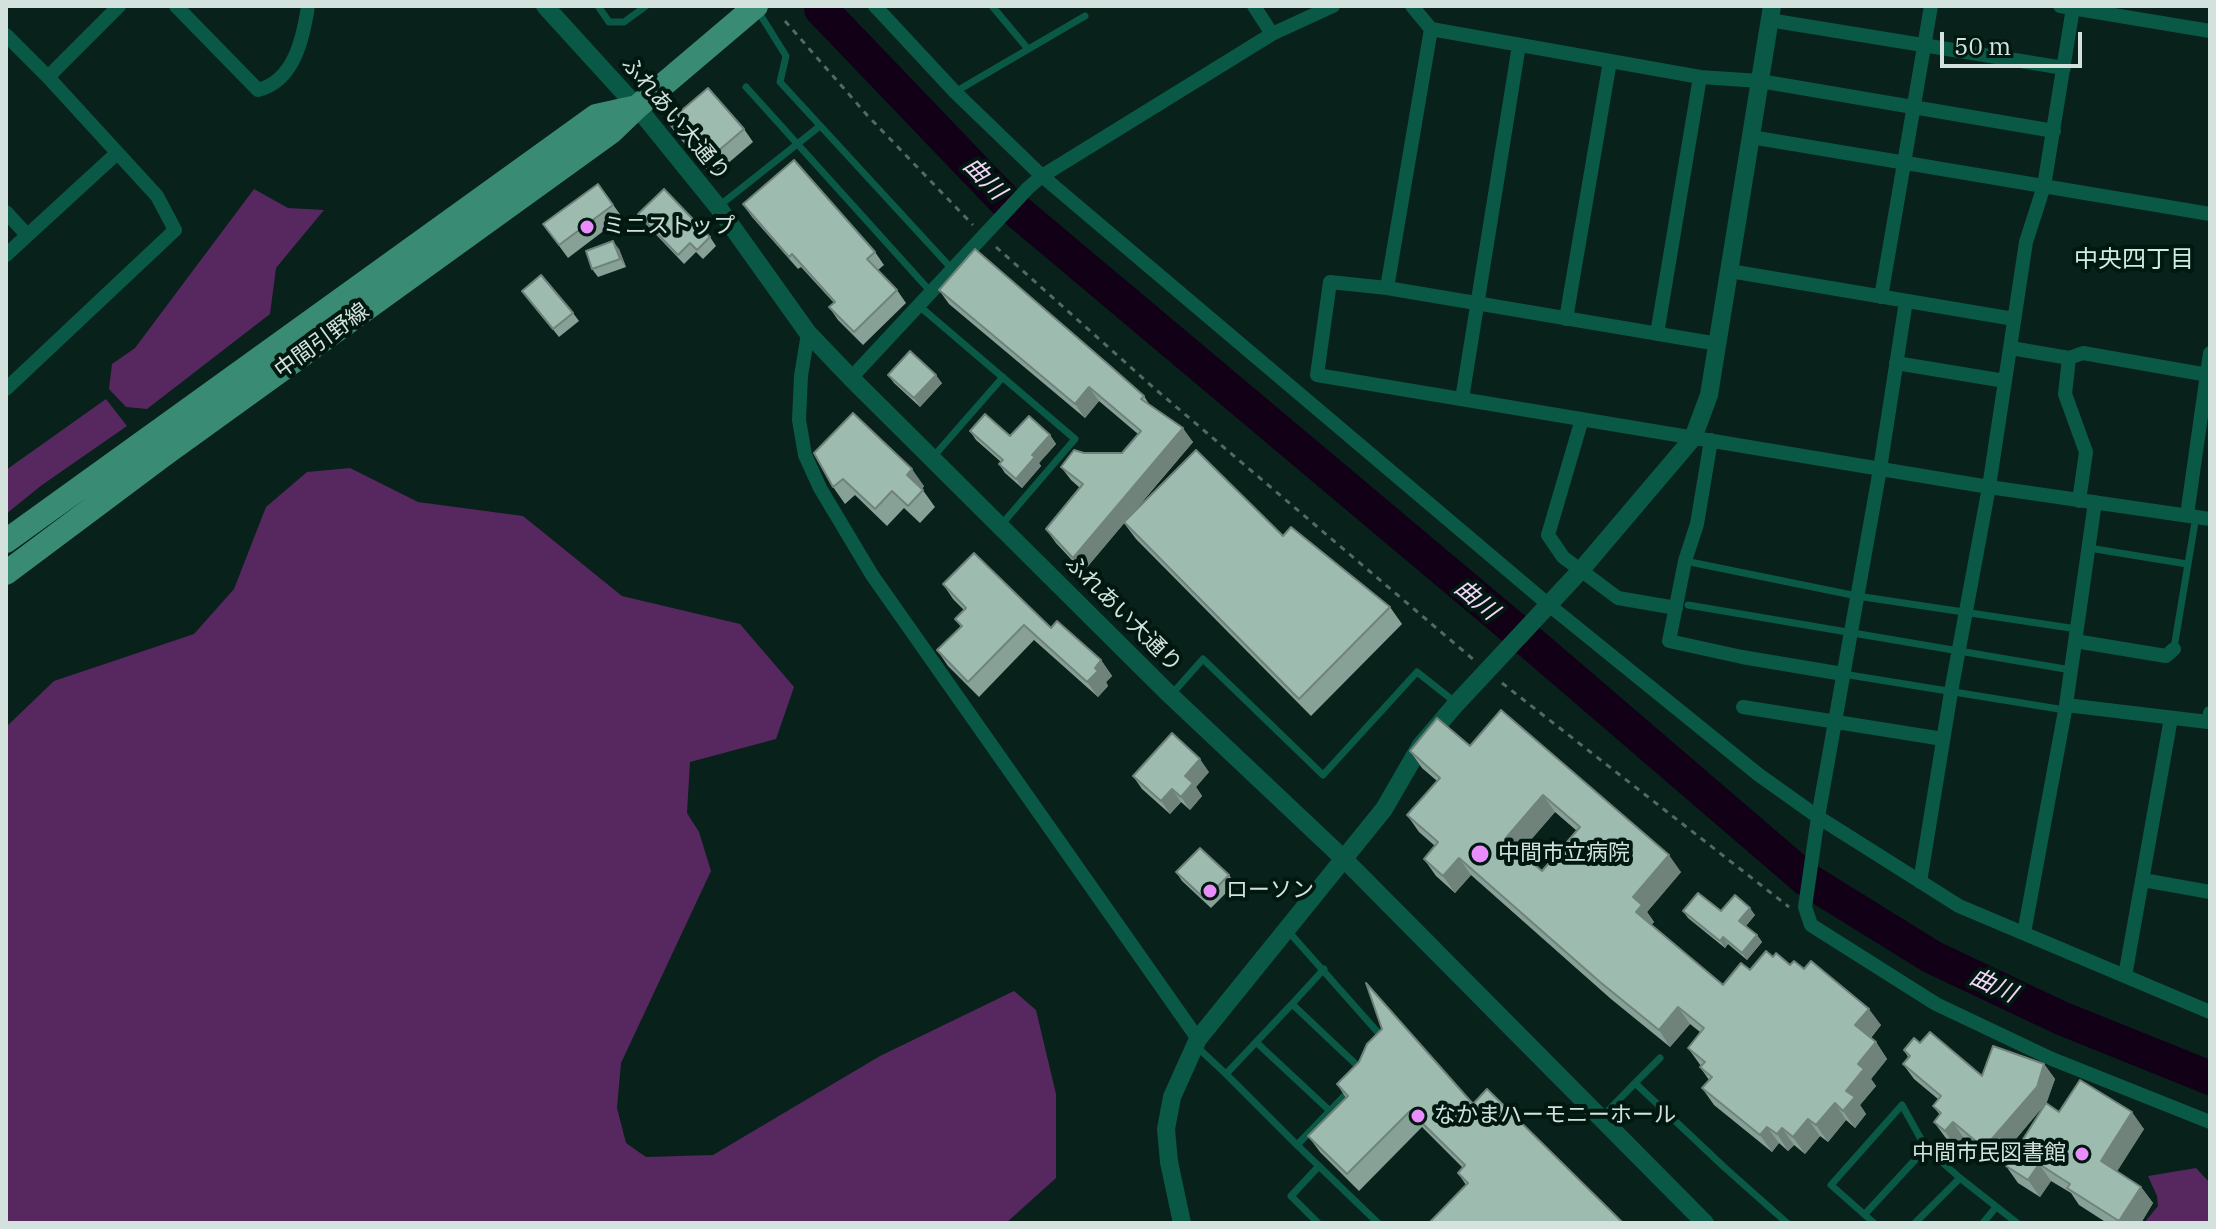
<!DOCTYPE html>
<html>
<head>
<meta charset="utf-8">
<style>
  body { margin:0 }
  #map { position:relative; width:2216px; height:1229px; overflow:hidden; background:#08211a; font-family:"IBM Plex Serif",serif }
  canvas { display:block }
  .frame { position:absolute; inset:0; border:8px solid #d3e2dc; pointer-events:none }
  .scale { position:absolute; left:1940px; top:32px; width:142px; height:36px; box-sizing:border-box; border:4px solid #d3e2dc; border-top:0; padding-left:10px; font-size:24px; line-height:28px; white-space:nowrap; color:#d3e2dc; -webkit-text-stroke:6px #011811; paint-order:stroke }
</style>
</head>
<body>
<div id="map">
<canvas width="2216" height="1229"></canvas>
<div class="frame"></div>
<div class="scale">50 m</div>
</div>
<script>
const c = document.querySelector('canvas').getContext('2d');
c.lineJoin = 'round';
function fill(path, color) { c.fillStyle = color; c.fill(path, 'evenodd'); }
function trace(path, color, width, dash) { c.strokeStyle = color; c.lineWidth = width; c.lineCap = dash ? 'butt' : 'round'; c.setLineDash(dash || []); c.stroke(path); }
function drawText(font, color, halo, rows, align = 'center') {
  c.font = font + ' "IBM Plex Serif","Noto Sans JP",serif'; c.lineWidth = 8; c.setLineDash([]); c.textBaseline = 'middle'; c.strokeStyle = halo; c.fillStyle = color; for (const [text, x, y, turn = 0] of rows) {
    c.save(); c.translate(x, y); c.rotate((+turn || 0) * Math.PI / 180); c.textAlign = isNaN(turn) ? turn : align; if (halo) c.strokeText(text, 0, 0); c.fillText(text, 0, 0); c.restore();
  }
}
fill(new Path2D(`
  M254 189 288 208 324 210 276 268 270 314 147 409 126 407 109 389 112 364 135 348Z
  M106 399 127 426 42 485 6 514V470Z
  M350 468 418 502 523 516 622 596 740 624 794 687 776 739 690 762 687 813 699 832 711 871 621 1063 617 1108 626 1143 646 1157 713 1155 880 1056 1014 991 1036 1010 1056 1094V1178L1006 1223H6V727L54 681 194 634 234 589 266 507 307 472Z
  M2196 1168 2210 1183V1223H2144L2158 1206 2157 1196 2148 1176Z`), '#56285f');
trace(new Path2D(`
  M821 9 1005 201 1537 648 1806 879 1932 957 2061 1018 2210 1078`), '#110016', 34);
trace(new Path2D(`
  M785 21 867 115 973 225
  M996 247 1154 388 1474 660
  M1502 683 1789 907`), '#536962', 3, [6, 6]);
trace(new Path2D(`
  M598 6 609 22H624L646 6
  M992 6 1028 49
  M758 11 786 56 780 82 952 269
  M746 87 931 292
  M955 92 1085 16
  M719 206 820 126
  M918 305 1075 439 1002 524
  M933 457 1003 377
  M2089 548 2187 564
  M1685 561 1857 596 2077 629
  M1688 605 2071 670
  M2174 648 2196 516
  M1843 674 2065 710
  M1171 695 1203 659 1323 775 1417 672 1455 702
  M1288 931 1382 1037 1380 1040
  M1324 969 1292 1004 1363 1071
  M1256 1042 1330 1111
  M1196 1046 1226 1074 1292 1004
  M1226 1074 1297 1145 1350 1090
  M1635 1083 1660 1058
  M1602 1117 1635 1083 1724 1167 1787 1223
  M1297 1145 1378 1223
  M1960 1178 2017 1223
  M1865 1214 1926 1148
  M1318 1223 1291 1196 1319 1166
  M1874 1223 1831 1185 1902 1105 1926 1148 1960 1178 1915 1223
  M1983 1223 1996 1207`), '#0a5846', 7);
trace(new Path2D(`
  M176 6 258 90C294 81 303 39 308 6
  M875 6 955 92 1042 176 1549 605 1759 775 1818 817 1959 906 2210 1012
  M1254 6 1272 34
  M1412 6 1431 29 1700 77 1760 81 2054 131
  M2060 6 2210 31
  M1769 20 2064 68
  M6 35 48 77 157 196 175 230 6 389
  M48 77 119 6
  M1751 137 2210 214
  M6 212 27 235
  M6 255 116 154
  M1730 271 2014 319
  M1387 288 1431 29
  M1881 297 1931 6
  M1906 301 1880 469 1818 817 1805 907 1811 925 1936 1004 2052 1059 2210 1122
  M1566 319 1610 61
  M808 333 801 376 799 420 805 455 820 488 872 575 1198 1039
  M1657 334 1700 77
  M1718 344 1387 288 1330 282 1317 375 1989 487 2210 519
  M2011 348 2069 358 2065 394 2086 452 2079 501
  M2069 358 2083 353 2208 375
  M1896 363 2005 381
  M851 378 1028 188 1042 176 1272 34 1333 6
  M1462 399 1519 45
  M1582 419 1548 535 1563 557 1618 598 1676 608
  M1711 440 1697 524 1685 561 1669 641 1742 657 1843 674
  M2187 515 2210 353
  M2075 641 2166 656 2174 649
  M2066 705 2208 722 2210 713
  M1743 707 1943 739
  M2143 880 2210 892
  M1920 882 1951 692 1989 487 2026 242 2044 186 2073 8
  M2024 933 2066 705 2095 502
  M2125 976 2171 718`), '#0a5846', 14);
trace(new Path2D(`
  M545 6 637 107 718 207 808 333 851 378 1170 695 1345 860 1705 1223
  M1182 1223 1169 1162 1166 1129 1172 1097 1198 1039 1384 809 1421 745 1456 704 1581 570 1693 438 1709 395 1772 6`), '#0a5846', 18);
trace(new Path2D(`
  M6 541 596 116 637 107
  M6 573 165 454 611 132 637 107 756 6`), '#3a8b73', 24);
fill(new Path2D(`
  M668 122 744 129 753 142 713 176 677 135Z
  M598 184 622 217 568 258 543 224Z
  M743 204 875 252 884 265 878 270 897 290 906 303 863 345 838 320 829 307 834 303 801 267 798 269 752 217Z
  M638 214 710 237 716 246 703 259 696 252 684 264 644 222Z
  M619 249 626 267 598 277 592 269Z
  M939 290 1144 396 1149 404 1193 442 1132 514 1283 536 1390 607 1402 624 1311 716 1136 539 1124 523 1083 572 1056 543 1046 529 1080 488 1071 480 1061 467 1084 453H1122L1138 434 1099 401 1085 418 949 304Z
  M522 291 573 313 579 321 559 337Z
  M888 375 942 383 920 407 894 383Z
  M970 431 1010 436 1050 435 1056 444 1039 463 1041 466 1022 488 1005 473 999 464 1001 462 976 440Z
  M814 453 924 486 922 489 935 507 920 523 904 508 887 526 855 495 845 504 833 487Z
  M943 584 1051 628 1101 660 1112 676 1106 682 1108 686 1098 697 1034 640 979 697 948 666 937 650 961 627 955 619 964 610 953 599Z
  M1470 746 1681 872 1647 912 1654 922 1651 925 1723 985 1773 957 1790 965 1881 1025 1871 1038 1876 1042 1887 1059 1871 1079 1876 1086 1860 1105 1866 1114 1855 1128 1846 1120 1828 1142 1820 1136 1805 1154 1794 1145 1788 1151 1779 1143 1772 1152 1714 1105 1702 1088 1709 1080 1700 1067 1701 1066 1688 1048 1700 1032 1690 1024 1670 1047 1611 999 1471 875 1455 893 1436 876 1424 859 1435 846 1419 832 1407 815 1437 781 1422 768 1410 751ZM1555 812 1577 831 1542 871 1520 852Z
  M1209 772 1196 787 1202 796 1190 810 1181 802 1170 814 1142 789 1133 776Z
  M1176 872 1229 875 1235 884 1211 908 1182 881Z
  M1683 911H1721L1755 915 1746 926 1757 935 1762 942 1747 960 1728 944 1725 948 1688 918Z
  M1920 1043 1982 1076 2044 1064 2055 1079 2046 1103 2059 1112 2144 1129 2117 1171 2141 1187 2153 1203 2141 1223H2107L2079 1205 2071 1193 2051 1181 2040 1197 2018 1183 2006 1166 2045 1104 1995 1164 1963 1137 1955 1147 1945 1137 1934 1122 1940 1115 1933 1106 1938 1099 1914 1079 1903 1064 1908 1057 1904 1050Z
  M1337 1084 1473 1104 1623 1223 1466 1185 1458 1173 1463 1168 1422 1127 1359 1191 1320 1152 1308 1136 1346 1098Z`), '#88a197');
fill(new Path2D(`
  M613 241 619 249 626 267 620 259Z
  M936 375 942 383 920 407 914 398Z
  M1089 387 1099 401 1085 418 1075 404Z
  M1183 428 1193 442 1083 572 1073 558Z
  M1050 435 1056 444 1039 463 1041 466 1022 488 1016 479 1032 455Z
  M912 469 924 486 919 492 907 475Z
  M1101 660 1112 676 1106 682 1108 686 1098 697 1087 682 1095 668Z
  M1200 759 1209 772 1196 787 1202 796 1190 810 1181 797 1185 776Z
  M1172 789 1181 802 1170 814 1161 801Z
  M1543 795 1555 812 1517 856 1505 839Z
  M1669 855 1681 872 1647 912 1654 922 1647 929 1636 912 1633 897Z
  M1459 858 1471 875 1455 893 1443 876Z
  M1750 908 1755 915 1744 928 1739 921Z
  M1757 935 1762 942 1747 960 1742 953Z
  M1723 937 1728 944 1725 948 1720 941Z
  M1678 1007 1690 1024 1670 1047 1659 1030Z
  M1869 1009 1881 1025 1867 1042 1855 1025Z
  M1876 1042 1887 1059 1871 1079 1876 1086 1860 1105 1866 1114 1855 1128 1843 1111 1846 1091 1858 1064Z
  M2044 1064 2055 1079 2047 1102 1995 1164 1984 1148Z
  M1835 1103 1846 1120 1828 1142 1816 1125Z
  M2132 1112 2144 1129 2113 1178 2101 1161Z
  M1808 1119 1820 1136 1805 1154 1793 1137Z
  M1953 1122 1963 1137 1955 1147 1945 1131Z
  M1767 1127 1779 1143 1772 1152 1760 1135Z
  M1782 1128 1794 1145 1788 1151 1777 1134Z
  M2039 1164 2051 1181 2040 1197 2028 1180Z
  M2141 1187 2153 1203 2141 1223H2121L2119 1221Z`), '#6f837b');
const building = new Path2D(`
  M708 88 744 129 704 163 668 122Z
  M794 160 875 252 867 259 897 290 854 332 829 307 835 302 792 254 789 257 743 204Z
  M598 184 613 205 559 245 543 224Z
  M664 189 710 237 697 250 690 243 678 255 638 214Z
  M613 241 620 259 592 269 586 251Z
  M975 249 1109 365 1144 396 1141 399 1183 428 1073 558 1046 529 1083 484 1061 467 1074 450 1084 453H1122L1141 431 1089 387 1075 404 939 290Z
  M541 275 573 313 553 329 522 291Z
  M910 351 936 375 914 398 888 375Z
  M853 413 912 469 907 475 923 490 908 506 892 491 875 509 843 479 833 487 814 453Z
  M985 414 1010 436 1029 416 1050 435 1032 455 1035 457 1016 479 999 464 1003 460 970 431Z
  M1196 450 1283 536 1291 527 1390 607 1299 699 1124 522Z
  M974 553 1051 628 1057 621 1101 660 1095 668 1098 671 1087 682 1024 625 968 682 937 650 962 626 955 619 966 608 943 584Z
  M1501 710 1669 855 1633 897 1642 905 1636 912 1723 985 1741 963 1750 970 1766 951 1773 957 1776 953 1790 965 1794 961 1804 969 1811 961 1869 1009 1855 1025 1876 1042 1858 1064 1864 1069 1846 1091 1855 1097 1843 1111 1835 1103 1816 1125 1808 1119 1793 1137 1782 1128 1777 1134 1767 1127 1760 1135 1702 1088 1712 1077 1700 1067 1705 1062 1688 1048 1704 1028 1678 1007 1659 1030 1600 982 1459 858 1443 876 1424 859 1438 842 1407 815 1440 778 1410 751 1437 718 1470 746ZM1543 795 1580 827 1542 871 1505 839Z
  M1172 733 1200 759 1185 776 1193 783 1181 797 1172 789 1161 801 1133 776Z
  M1200 848 1229 875 1205 899 1176 872Z
  M1698 893 1721 911 1735 895 1750 908 1739 921 1757 935 1742 953 1723 937 1720 941 1683 911Z
  M1366 983 1473 1104 1487 1089 1623 1223H1429L1468 1183 1458 1173 1465 1165 1410 1111 1347 1174 1308 1136 1348 1096 1337 1084 1359 1062 1367 1044 1382 1029Z
  M1930 1032 1982 1076 1993 1046 2044 1064 2037 1087 1984 1148 1953 1122 1945 1131 1934 1122 1941 1113 1933 1106 1941 1096 1903 1064 1910 1056 1904 1050 1914 1038 1920 1043Z
  M2080 1080 2132 1112 2101 1161 2141 1187 2119 1221 2067 1188 2070 1184 2039 1164 2028 1180 2006 1166 2046 1103 2059 1112Z`);
fill(building, '#9ebbb0');
trace(building, '#6f837b', 2);
for (const [x, y, r, color] of [
  [587,227,8,"#ea8dfc"],
  [1480,854,10,"#ea8dfc"],
  [1210,891,8,"#ea8dfc"],
  [1418,1116,8,"#ea8dfc"],
  [2082,1154,8,"#ea8dfc"]
]) { const dot = new Path2D(); dot.arc(x, y, r, 0, 2 * Math.PI); c.fillStyle = color; c.fill(dot); trace(dot, '#011811', 3); }
drawText('22px', '#d3e2dc', '#011811', [
  ["ふれあい大通り",675,119,50],
  ["中間引野線",322,341,-36],
  ["ふれあい大通り",1123,614,45]
]);
drawText('22px', '#d3e2dc', '#011811', [
  ["ミニストップ",603,227],
  ["中間市立病院",1498,854],
  ["ローソン",1226,891],
  ["なかまハーモニーホール",1434,1116],
  ["中間市民図書館",2066,1154,"right"]
], 'left');
drawText('italic 24px', '#f3d5f8', '#011811', [
  ["曲川",984,179,46],
  ["曲川",1476,600,40],
  ["曲川",1993,986,25]
]);
drawText('24px', '#ceece1', '#011811', [
  ["中央四丁目",2134,260]
]);
</script>
</body>
</html>
